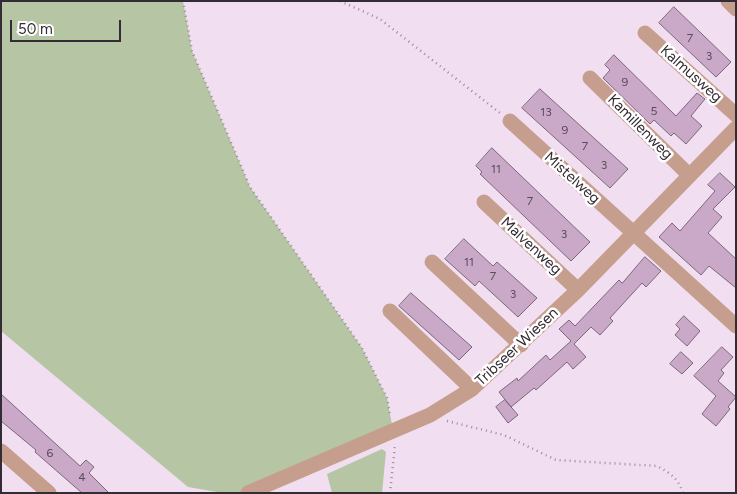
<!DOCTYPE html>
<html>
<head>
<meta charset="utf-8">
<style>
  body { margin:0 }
  #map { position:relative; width:737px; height:494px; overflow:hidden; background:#f2def1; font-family:Figtree,sans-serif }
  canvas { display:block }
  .frame { position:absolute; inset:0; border:2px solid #342c34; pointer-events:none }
  .scale { position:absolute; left:10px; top:20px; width:111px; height:22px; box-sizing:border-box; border:2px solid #342c34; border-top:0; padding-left:6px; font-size:15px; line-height:18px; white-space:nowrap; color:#342c34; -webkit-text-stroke:4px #fff; paint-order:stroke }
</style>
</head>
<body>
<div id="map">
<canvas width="737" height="494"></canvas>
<div class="frame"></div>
<div class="scale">50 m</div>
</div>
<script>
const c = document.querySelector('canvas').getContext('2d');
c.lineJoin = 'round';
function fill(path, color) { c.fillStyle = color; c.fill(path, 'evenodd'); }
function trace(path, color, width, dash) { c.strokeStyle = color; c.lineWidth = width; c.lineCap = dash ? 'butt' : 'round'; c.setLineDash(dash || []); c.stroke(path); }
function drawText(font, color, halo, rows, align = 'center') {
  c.font = font + ' Figtree,sans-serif'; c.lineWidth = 5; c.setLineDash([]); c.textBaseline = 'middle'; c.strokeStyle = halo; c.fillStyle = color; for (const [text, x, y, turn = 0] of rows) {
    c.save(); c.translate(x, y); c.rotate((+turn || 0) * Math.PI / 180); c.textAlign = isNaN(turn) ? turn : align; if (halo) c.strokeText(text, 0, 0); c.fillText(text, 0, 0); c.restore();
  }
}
fill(new Path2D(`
  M1 1H183L192 51 250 187 362 348 387 398 393 430 248 493H223L188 487 1 331Z
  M382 449 386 452 382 493H332L327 474Z`), '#b6c6a4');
const building = new Path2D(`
  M674 7 731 62 716 77 659 23Z
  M614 55 676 116 697 93 705 99 691 116 702 126 686 144 674 133 671 136 654 120 650 124 603 78 610 70 605 65Z
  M540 89 628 169 610 188 522 108Z
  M492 148 590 242 571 261 480 174 482 172 476 166Z
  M720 173 735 187 713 209 722 217 708 233 736 259V288L709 266 701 275 659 237 672 223 680 231 715 191 708 185Z
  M464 239 493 266 497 262 537 298 518 317 479 281 475 286 445 259Z
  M645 257 661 271 646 287 642 283 610 318 613 321 600 335 591 327 574 344 586 357 573 369 567 362 536 390 534 388 511 407 499 392 517 378 518 381 546 355 550 360 571 341 559 329 569 320 575 326 619 280 622 283Z
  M411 293 472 347 459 360 399 306Z
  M684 316 700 331 687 346 675 335 680 329 676 325Z
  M722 347 733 357 721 370 724 373 718 381 736 397 728 407 730 409 716 426 702 414 716 396 694 376Z
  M681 352 693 363 682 374 670 364Z
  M1 394 80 466 86 460 94 467 89 473 109 493H82L35 452 36 450 1 421Z
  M505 400 518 415 508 423 496 407Z`);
fill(building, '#caa9c8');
trace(building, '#7a6879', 1);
trace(new Path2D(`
  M183 1 192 51 250 187 362 348 387 398 390 415
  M340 1 380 19 500 113
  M447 421 504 435 556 460 657 466C670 473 678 478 683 493
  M390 493 395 445`), '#998b99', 2.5, [1, 4]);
trace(new Path2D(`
  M728 1 736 9
  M645 33 736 115
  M590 78 689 175
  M510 121 736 326
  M484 202 578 290
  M432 262 521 345
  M390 311 472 389
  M1 451 49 493
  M248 493 430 415 472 389 578 290 736 128`), '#c69e8e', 15);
drawText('12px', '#5a4b59', null, [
  ["7",690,38],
  ["3",709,56],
  ["9",625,82],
  ["5",654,111],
  ["13",546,112],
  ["9",565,130],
  ["7",585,146],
  ["3",604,165],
  ["11",496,169],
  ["7",530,201],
  ["3",564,234],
  ["11",469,262],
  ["7",493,276],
  ["3",513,294],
  ["6",50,453],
  ["4",82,477]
]);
drawText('15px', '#342c34', '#fff', [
  ["Kalmusweg",691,74,42],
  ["Kamillenweg",640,127,45],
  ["Mistelweg",572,178,42],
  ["Malvenweg",531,246,43],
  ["Tribseer Wiesen",517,347,-43]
]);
</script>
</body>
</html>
